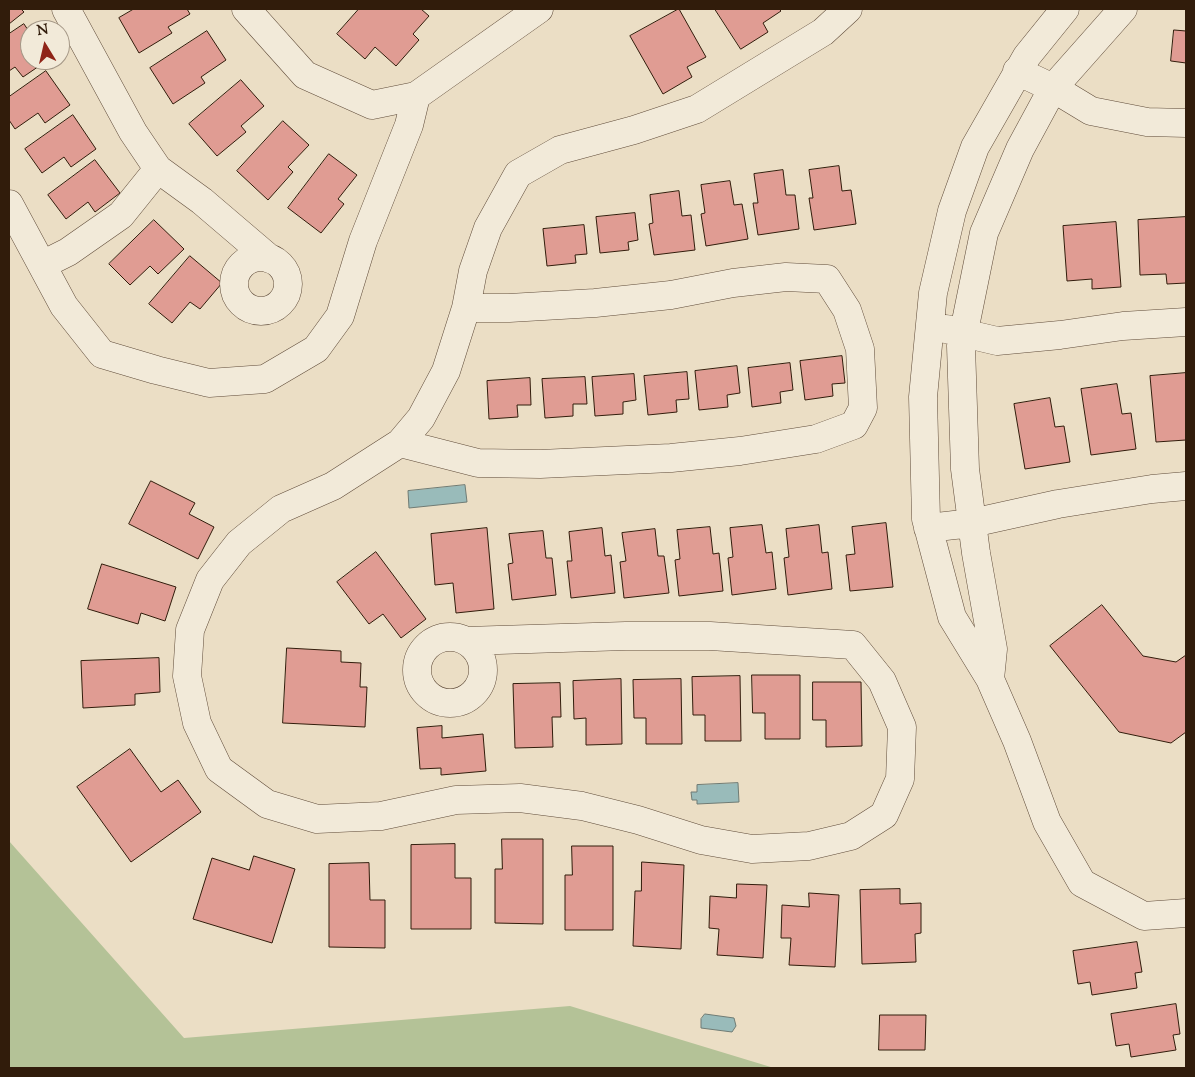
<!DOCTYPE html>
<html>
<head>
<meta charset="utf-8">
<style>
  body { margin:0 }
  #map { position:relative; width:1195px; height:1077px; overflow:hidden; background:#ebdec5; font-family:"Sorts Mill Goudy",serif }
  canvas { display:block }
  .frame { position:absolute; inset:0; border:10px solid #311c0b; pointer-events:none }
  .north { position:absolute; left:20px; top:20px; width:50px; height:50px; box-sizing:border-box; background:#f2ead9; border:1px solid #a59887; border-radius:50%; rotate:351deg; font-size:14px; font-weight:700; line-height:20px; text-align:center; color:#311c0b }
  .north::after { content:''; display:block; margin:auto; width:18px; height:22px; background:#8f2418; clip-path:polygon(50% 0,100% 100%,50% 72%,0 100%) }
</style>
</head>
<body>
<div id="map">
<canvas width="1195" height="1077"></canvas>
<div class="frame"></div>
<div class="north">N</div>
</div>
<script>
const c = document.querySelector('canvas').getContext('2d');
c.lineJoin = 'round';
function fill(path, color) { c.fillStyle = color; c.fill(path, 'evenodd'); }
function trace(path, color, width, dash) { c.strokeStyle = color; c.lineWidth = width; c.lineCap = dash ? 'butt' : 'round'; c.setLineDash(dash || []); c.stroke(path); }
fill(new Path2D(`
  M9 841 184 1038 570 1006 774 1068H9Z`), '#b4c297');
const water = new Path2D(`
  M465 485 467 502 409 508 408 491Z
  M738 783 739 802 697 804V800H692L691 792H697V785Z
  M705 1014 734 1018 736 1026 732 1032 701 1028V1019Z`);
fill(water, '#99bbba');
trace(water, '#6f7b74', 1);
const building = new Path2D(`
  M9 9H21L24 12 9 24Z
  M134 9H187L190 14 168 27 172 33 139 53 119 18Z
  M359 9H421L429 16 413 34 419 40 396 66 375 47 365 59 337 34Z
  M679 9 706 57 687 67 692 77 663 94 630 36Z
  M715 9H779L781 11 763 23 768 32 741 49Z
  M24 24 30 33V60H48L23 77 15 67 9 71V34Z
  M1174 30 1186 31V63L1171 61Z
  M207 31 226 60 201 77 205 83 173 104 150 68Z
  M46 71 70 105 45 123 38 113 15 129 9 120V97Z
  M241 80 264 106 241 126 246 132 217 156 189 124Z
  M73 115 96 149 71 167 64 157 42 173 25 149Z
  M283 121 309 145 288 167 293 172 268 200 237 171Z
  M329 154 357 175 338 199 344 204 321 233 288 208Z
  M95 160 120 193 95 212 88 202 66 219 48 195Z
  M839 166 842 191 851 190 856 224 814 230 809 198H813L809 170Z
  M783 170 786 195H795L799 229 758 235 753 203H758L754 174Z
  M730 181 734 205 742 204 748 239 706 246 701 214 705 213 701 185Z
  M679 191 682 216 691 215 695 250 654 255 649 224 653 223 650 195Z
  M635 213 638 240 628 242 629 250 600 253 596 217Z
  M1186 217V283L1167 284 1166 274 1140 275 1138 220Z
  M154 220 184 249 158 274 150 266 130 285 109 264Z
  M1116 222 1121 287 1092 289V279L1067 281 1063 226Z
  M584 225 587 254 575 255 576 263 547 266 543 229Z
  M190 256 222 283 200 309 190 302 172 323 149 304Z
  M842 356 845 383 832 384 833 396 805 400 800 361Z
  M790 363 793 390 780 392 781 403 752 407 748 368Z
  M737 366 740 393 727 395 728 407 699 410 695 371Z
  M687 372 689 399 676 400 677 412 648 415 644 376Z
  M1186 373V440L1156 442 1150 376Z
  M634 374 636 400 623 402V414L595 416 592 377Z
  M585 377 587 404H573V416L545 418 542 379Z
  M530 378 531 405H517L518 417 489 419 487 381Z
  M1117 384 1122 414 1131 413 1136 449 1091 455 1081 389Z
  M1050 398 1055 427 1064 426 1070 462 1025 469 1014 404Z
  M151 481 195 503 189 514 214 527 198 559 129 524Z
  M886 523 893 587 850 591 846 555 855 554 852 527Z
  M762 525 766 553 772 552 776 589 732 595 728 558 733 557 730 528Z
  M819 525 822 553 828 552 832 589 788 595 784 558 789 557 786 529Z
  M710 527 713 554 719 553 723 591 679 596 675 560 680 559 677 530Z
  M487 528 494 609 456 613 453 583 435 585 431 534Z
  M602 528 605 556 611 555 615 593 571 598 567 561H572L569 532Z
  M655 529 658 556H664L669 593 624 598 620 562 626 561 622 533Z
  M543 531 546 558H552L556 595 512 600 508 564 513 563 509 534Z
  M376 552 426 619 401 638 383 614 369 624 337 582Z
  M102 564 176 587 165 621 141 613 138 624 88 609Z
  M1102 605 1143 656 1176 662 1186 655V732L1171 743 1119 732 1050 646Z
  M287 648 341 651V662L361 663 360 687H367L365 727 283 723Z
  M159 658 160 692 135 694V705L83 708 81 661Z
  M752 675H800V739H765V713H753Z
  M740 676 741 741H705V715H693L692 677Z
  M621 679 622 744 586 745V718L574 719 573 681Z
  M681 679 682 744H646V718H634L633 680Z
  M813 682H861L862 746 826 747V720H813Z
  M560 683 561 717H552L553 747 515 748 513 684Z
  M442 726V738L483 734 486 771 441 775V768L420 769 417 728Z
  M130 749 161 792 178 780 201 812 131 862 77 787Z
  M502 839H543V924L495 923V869H502Z
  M455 844V878H471V929H411V845Z
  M572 846H613V930H565V875H572Z
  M254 856 295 869 272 943 193 919 212 858 249 870Z
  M642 862 684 865 681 949 633 946 635 891H641Z
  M369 863 370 900H385V948L329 947V864Z
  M737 884 767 885 763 958 717 955 719 929 709 928 710 896 736 898Z
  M900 889V904L921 903V933L915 934 916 962 862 964 860 890Z
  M809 893 839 895 835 967 789 965 791 938H781L782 905 809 907Z
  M1137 942 1142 972 1135 973 1137 988 1092 995 1090 982 1078 984 1073 951Z
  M1176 1004 1180 1034 1173 1035 1176 1050 1131 1057 1129 1044 1116 1046 1111 1014Z
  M880 1015H926L925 1050H879Z`);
fill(building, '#e09c93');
trace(building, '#311c0b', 1);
const street = new Path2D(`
  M66 9 133 132 158 169
  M246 9 305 75 372 105 416 96 539 9
  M1065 9 1027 56 975 147 952 211 933 293 923 397 926 519 952 617 990 679 1017 741 1047 822 1082 883 1144 916 1186 913
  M1017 71 1053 88 1091 111 1147 122 1186 123
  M9 204 64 306 102 354 156 370 209 383 265 379 316 349 340 316 363 241 409 125 416 96
  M234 284a27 27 0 1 1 54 0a27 27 0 1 1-54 0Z
  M42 265 68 252 121 215 158 169 202 201 270 259
  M946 329 997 341 1060 335 1123 326 1186 322
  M400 443 478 463 540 464 671 458 740 451 816 439 854 425 863 408 860 349 847 310 827 279 786 277 733 283 671 295 595 303 509 308H466
  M928 528 972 523 1058 504 1152 489 1186 486
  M417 670a33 33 0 1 1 66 0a33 33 0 1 1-66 0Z
  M466 641 626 636H710L853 645 882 681 902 727 900 779 884 815 851 836 809 846 752 849 701 840 638 820 582 806 520 798 456 800 381 816 317 819 267 804 219 769 197 723 187 676 190 630 210 580 239 543 281 509 333 486 400 443 421 418 446 371 466 308 473 271 488 228 518 174 560 150 634 130 697 109 823 32 848 9
  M990 679 993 649 976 553 965 469 961 346 984 233 1020 149 1053 88 1123 9`);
trace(street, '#604c3a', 29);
trace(street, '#f2ead9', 28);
</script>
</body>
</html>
